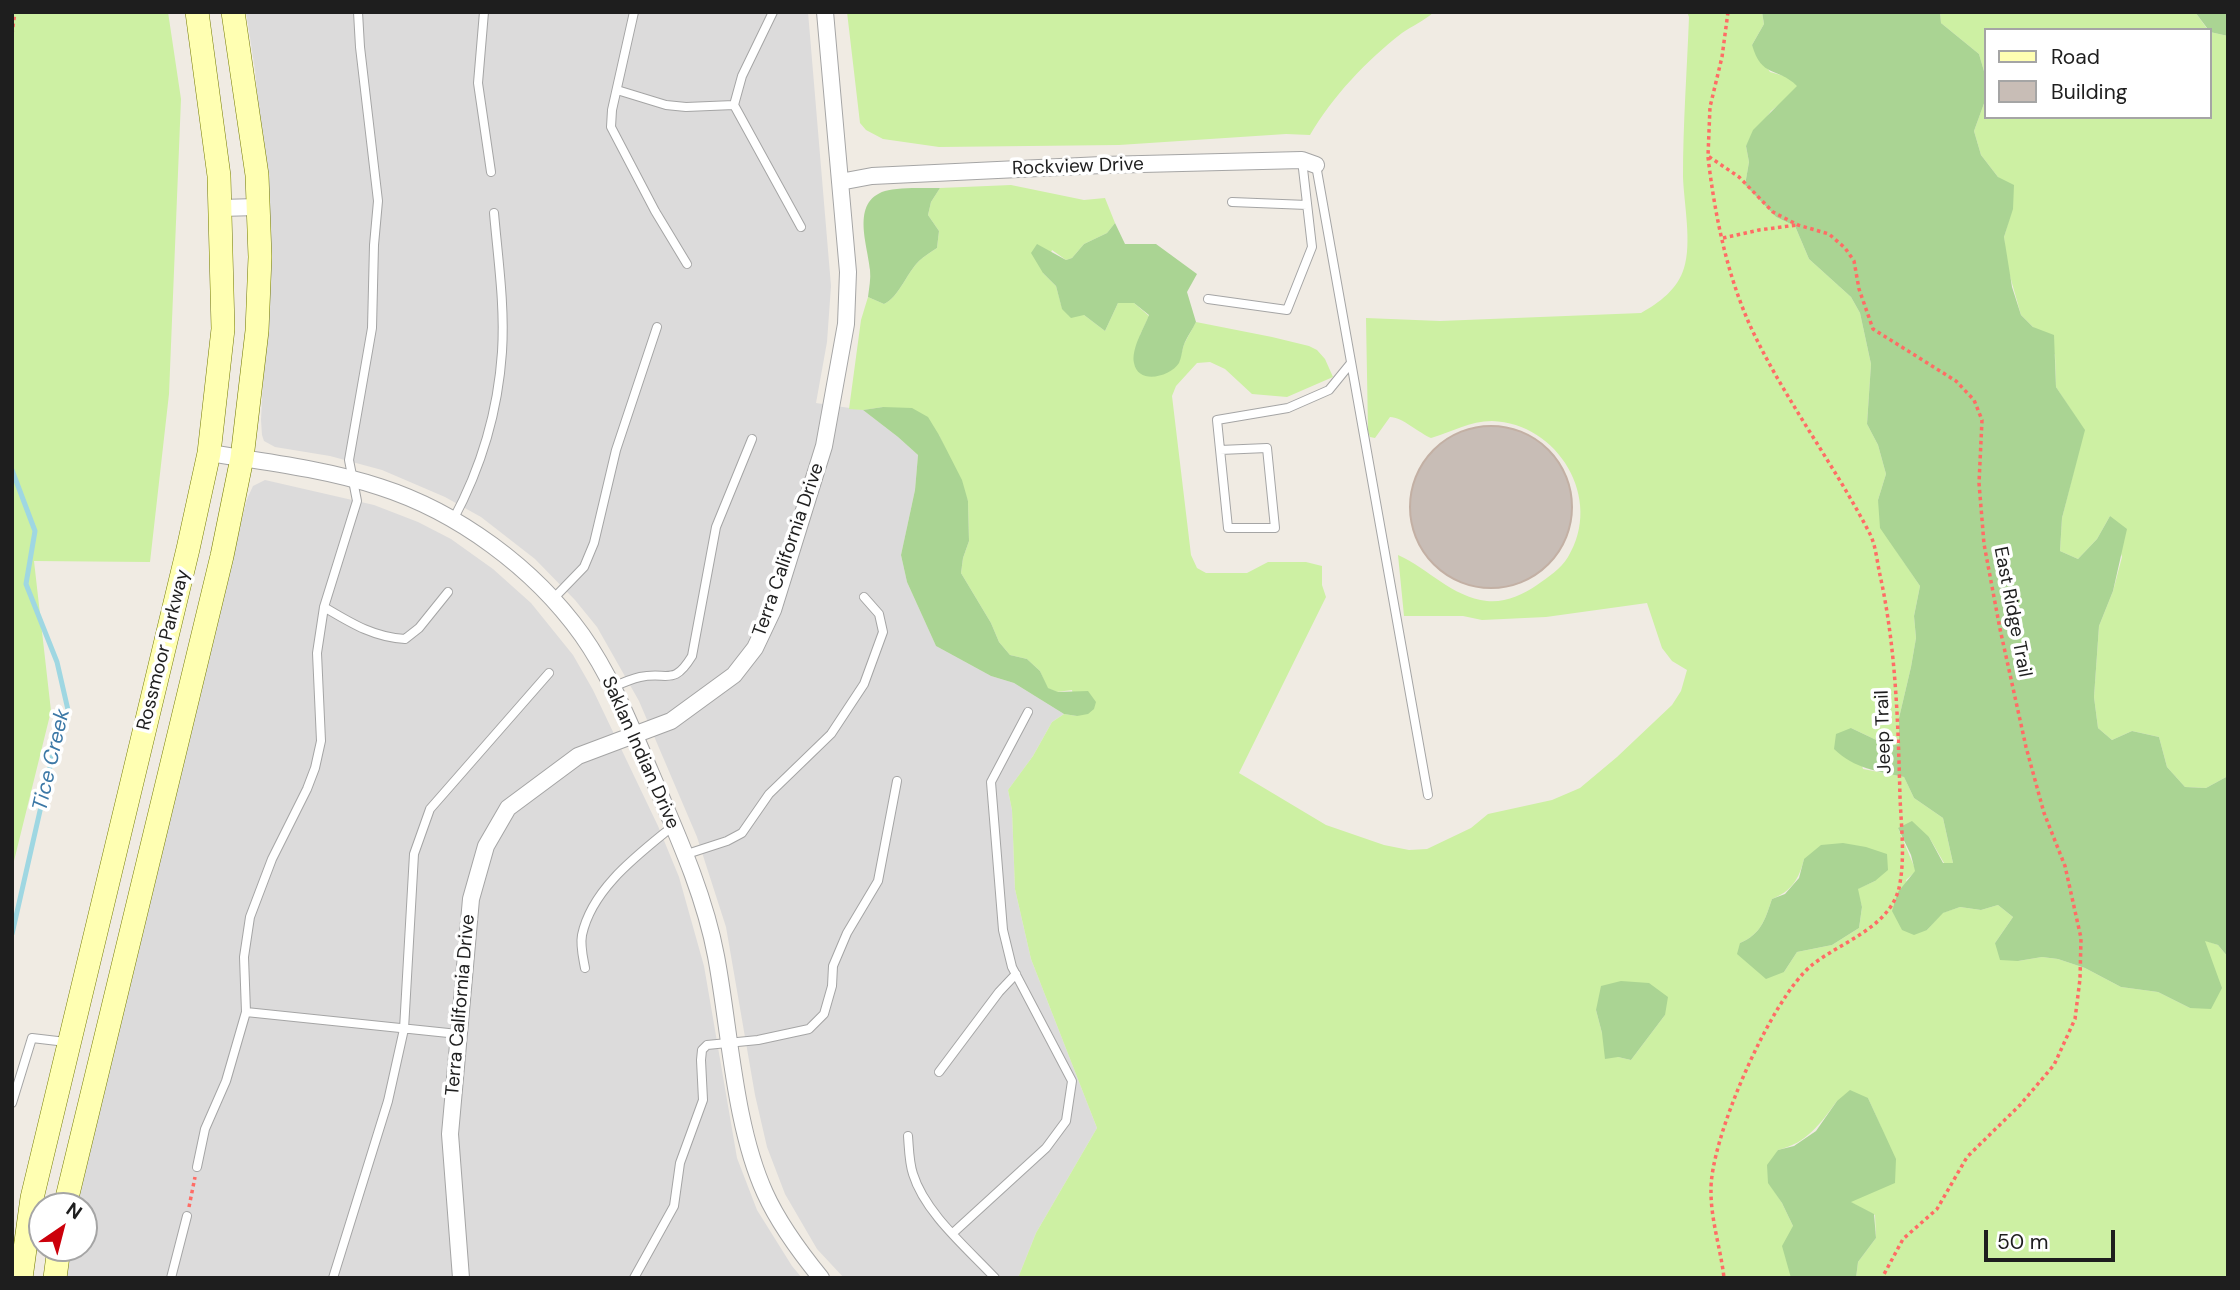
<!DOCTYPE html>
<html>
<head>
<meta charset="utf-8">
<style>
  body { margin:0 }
  #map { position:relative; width:2240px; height:1290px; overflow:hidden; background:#f0ebe3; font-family:"DM Sans",sans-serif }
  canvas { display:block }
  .frame { position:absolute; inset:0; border:14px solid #1e1e1e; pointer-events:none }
  .legend { position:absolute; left:1984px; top:28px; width:228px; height:91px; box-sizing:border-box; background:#fff; border:2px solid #a5a5a5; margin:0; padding:9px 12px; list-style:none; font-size:21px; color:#1e1e1e }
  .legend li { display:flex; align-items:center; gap:14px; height:35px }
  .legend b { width:35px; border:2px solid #a5a5a5 }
  .north { position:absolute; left:28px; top:1192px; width:70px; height:70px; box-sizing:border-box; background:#fff; border:2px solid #a5a5a5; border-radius:50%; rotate:35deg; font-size:19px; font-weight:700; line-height:28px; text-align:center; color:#1e1e1e }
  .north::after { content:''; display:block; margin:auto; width:24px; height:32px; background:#cc000b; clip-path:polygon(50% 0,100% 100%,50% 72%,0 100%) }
  .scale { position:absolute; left:1984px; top:1230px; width:131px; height:32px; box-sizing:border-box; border:4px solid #1e1e1e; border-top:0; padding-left:9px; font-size:21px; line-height:24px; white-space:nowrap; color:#1e1e1e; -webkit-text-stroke:5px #fff; paint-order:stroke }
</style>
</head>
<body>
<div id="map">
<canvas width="2240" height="1290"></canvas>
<div class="frame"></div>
<ul class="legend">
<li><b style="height:9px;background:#ffffb2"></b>Road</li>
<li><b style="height:19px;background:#c8bdb6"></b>Building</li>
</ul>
<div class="north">N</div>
<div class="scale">50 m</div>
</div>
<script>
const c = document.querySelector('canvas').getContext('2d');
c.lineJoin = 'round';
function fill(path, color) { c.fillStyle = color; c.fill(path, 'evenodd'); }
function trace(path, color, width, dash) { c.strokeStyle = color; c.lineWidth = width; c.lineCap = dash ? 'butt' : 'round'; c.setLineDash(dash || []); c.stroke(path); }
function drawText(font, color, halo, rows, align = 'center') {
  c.font = font + ' "DM Sans",sans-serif'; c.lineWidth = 7; c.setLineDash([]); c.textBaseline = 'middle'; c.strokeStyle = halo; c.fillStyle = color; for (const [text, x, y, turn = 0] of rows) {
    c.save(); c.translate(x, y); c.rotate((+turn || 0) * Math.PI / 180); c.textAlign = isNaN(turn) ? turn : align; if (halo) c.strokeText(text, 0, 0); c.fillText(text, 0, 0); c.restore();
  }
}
fill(new Path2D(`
  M246 12H808L831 286 827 342 816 403 863 410 898 437 918 455 915 490 901 555 907 582 936 646 991 676 1014 683 1064 714 1052 722 1033 756 1008 790 1012 810 1015 889 1031 959 1097 1128 1036 1233 1018 1278H844L817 1249 785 1194 767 1147 755 1095 726 927 697 837 639 701 597 627 575 600 535 559 481 517 445 497 382 470 330 456 275 447 264 441 262 435 261 420 270 232 255 70Z
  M265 480 374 505 418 522 451 539 493 569 531 603 573 655 593 690 658 826 679 877 704 966 737 1158 757 1210 792 1266 802 1278H66L69 1248H84V1206H75L226 581 247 499 253 486Z`), '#dcdbdb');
fill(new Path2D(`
  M12 12H168L181 99 169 394 150 562 34 561 51 711 12 869Z
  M847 12H1434C1424 21 1412 26 1402 33 1366 61 1333 96 1310 135L1286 134 1119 145 939 147 883 139 866 130 860 123Z
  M1687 12H1762L1764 24 1752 45 1770 72 1788 77 1798 86 1785 100 1771 111 1746 146 1749 162 1745 185 1776 217 1795 226 1809 259 1851 297 1860 313 1871 364 1867 424 1878 445 1886 474 1878 500 1897 552 1920 586 1914 616 1916 638 1911 667 1899 718 1900 744 1889 746 1851 728 1863 769 1904 777 1914 798 1943 818 1953 863H1944L1929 837 1898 828 1916 871 1906 880 1927 930 1942 913 1960 907 1981 910 1998 905 2013 917 1995 943 2018 961 2042 957 2058 959 2085 968 2121 987 2158 992 2190 1008 2204 940 2218 945 2228 957V1278H1856L1858 1262 1876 1238 1875 1215 1850 1202 1881 1127 1868 1098 1837 1101C1820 1124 1807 1143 1778 1150L1769 1183 1782 1203 1793 1226 1791 1278H1018L1036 1233 1097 1128 1031 959 1015 889 1012 810 1008 790 1033 756 1052 722 1064 714 1077 716 1072 690 1057 692 1047 688 1040 671 1027 659 1010 655 999 642 991 623 961 573 963 558 969 541 968 501 939 435 883 407 863 410 849 409 861 320 868 297 884 304C899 297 906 274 919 261 924 256 931 252 937 248L939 231 928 215 931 202 940 188 1011 185 1084 200 1105 198 1115 223 1107 233 1084 244 1072 258 1066 260 1052 250 1043 273 1056 286 1062 308 1084 315 1105 331 1118 303H1134L1149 316 1140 335 1179 362 1184 344 1196 322 1272 337 1309 346 1317 350 1325 359 1333 377 1287 397 1252 394 1225 369 1210 362 1197 363 1176 386 1172 396 1191 555 1197 568 1206 573H1247L1268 562H1306L1322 566V585L1326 597 1239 773 1326 825 1384 845 1409 850 1427 849 1471 828 1488 814 1552 800 1580 788 1617 757 1672 705 1681 691 1687 670 1672 661 1662 648 1647 603 1546 617 1482 620 1463 616H1404L1398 555C1429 569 1452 597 1487 601 1504 603 1523 595 1537 585 1548 577 1561 569 1568 557 1604 499 1558 423 1492 421 1470 421 1452 432 1431 438 1419 433 1402 417 1390 417L1375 438 1370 437 1368 431 1366 318 1440 321 1641 313C1659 303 1678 289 1684 268 1692 243 1684 204 1683 177 1683 124 1687 70 1689 17ZM1804 859 1875 881 1857 889 1862 907 1859 928 1832 945 1797 952 1784 972 1740 943C1761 934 1765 920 1772 899 1792 891 1799 879 1804 859ZM1596 1010 1665 1015 1631 1060 1618 1057 1602 1033Z
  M1940 12H2195L2208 30H1986V78L1979 54 1941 23Z
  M2210 32 2228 36V776L2206 788 2185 787 2167 767 2159 737 2132 731 2112 740 2098 728 2094 697 2099 626 2113 591 2122 557 2110 516 2097 539 2078 559 2060 551 2062 518 2084 430 2056 387 2055 355 2033 327 2021 315 2006 262 2004 237 2012 209 1998 177 1981 155 1974 131 1986 98V117H2210Z`), '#cdf0a3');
fill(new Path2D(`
  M1762 12H1940L1941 23 1979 54 1986 78V98L1974 131 1981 155 1998 177 2014 185 2013 209 2004 237 2012 287 2021 315 2033 327 2054 335 2056 387 2085 430 2062 518 2060 551 2078 559 2097 539 2110 516 2127 529 2113 591 2099 626 2094 697 2098 728 2112 740 2132 731 2159 737 2167 767 2185 787 2206 788 2228 776V957L2218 945 2205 941 2222 988 2211 1009 2190 1008 2158 992 2121 987 2085 968 2058 959 2042 957 2018 961 2000 960 1995 943 2013 917 1998 905 1981 910 1960 907 1943 913 1927 930 1914 935 1902 930 1892 911 1898 892 1915 871 1911 855 1898 828 1912 821 1929 837 1943 863H1953L1943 818 1914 798 1904 777C1877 771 1855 769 1834 749L1836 734 1851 728 1889 746 1899 744V718L1911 667 1916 638 1914 616 1920 586 1880 528 1878 500 1886 474 1878 445 1867 424 1871 364 1860 313 1851 297 1809 259 1795 226 1776 217 1745 185 1749 162 1746 146 1753 130 1797 86C1777 66 1762 79 1752 45L1764 24Z
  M2195 12H2228V36L2210 32Z
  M940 188 931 202 928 215 939 231 937 248C931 252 924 256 919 261 906 274 899 297 884 304L868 297C869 288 871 279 870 270 868 245 850 202 885 191 897 187 927 188 940 188Z
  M1115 223 1125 244H1156L1197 274 1187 292 1196 322C1193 329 1188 335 1185 342 1182 348 1182 357 1179 363 1170 377 1138 385 1134 363 1131 349 1144 328 1149 315L1134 303H1118L1105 331 1084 315 1071 318 1062 309 1056 286 1043 273 1031 253 1037 244 1066 260 1072 258 1084 244 1107 233Z
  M883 407 912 408 928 417 939 435 962 480 968 501 969 541 963 558 961 573 991 623 999 642 1010 655 1027 659 1040 671 1048 688 1058 692 1088 691 1096 702 1094 709 1088 714 1077 716 1064 714 1014 683 991 676 936 646 907 582 901 555 915 490 918 455 898 437 863 410Z
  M1843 843 1866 847 1887 854 1888 870 1875 881 1858 889 1862 907 1859 928 1832 945 1797 952 1784 972 1766 979 1737 954 1740 943C1761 934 1765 920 1772 899L1785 894 1799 878 1804 859 1821 845Z
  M1621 981 1649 983 1668 997 1665 1015 1631 1060 1618 1057 1605 1059 1602 1033 1596 1010 1601 986Z
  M1850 1090 1868 1098 1896 1159 1895 1183 1851 1202 1874 1214 1876 1238 1858 1262 1856 1278H1791L1782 1246 1793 1226 1782 1203 1768 1183 1767 1165 1778 1150 1794 1146 1816 1131 1837 1101Z`), '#aad493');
trace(new Path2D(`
  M12 470 35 531 26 584 57 662 68 710 52 758 12 934`), '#9fd7e2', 5);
const building = new Path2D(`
  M1410 507a81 81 0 1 1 162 0a81 81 0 1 1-162 0Z`);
fill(building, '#c8bdb6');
trace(building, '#c3b0a4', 2);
const lane = new Path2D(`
  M484 12 478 83 491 172
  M634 12 612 110 611 127 655 211 687 264
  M773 12 742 76 734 105 801 227
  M617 90 666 105 686 107 734 105
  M1316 165 1428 795
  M1232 202 1307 205
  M1208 299 1287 310 1312 247 1302 160
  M1220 450 1267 448 1275 528H1228L1217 420 1288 408 1329 390 1351 363
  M453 520C481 468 498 411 502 352 505 306 498 259 494 213
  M553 599 584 567 594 543 616 450 657 327
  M324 607C351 623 373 637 405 639L419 628 448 592
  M613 687C622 683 631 679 640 677 668 671 673 687 692 656L716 527 752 439
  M684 855 727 841 742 833 769 794 831 734 864 684 883 632 879 614 864 597
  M585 968C583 957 580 946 582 935 592 888 639 854 673 826
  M246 1012 458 1034
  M939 1072 999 992 1016 974
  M12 1103 32 1038 66 1042
  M908 1136C909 1148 909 1162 913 1174 925 1213 967 1248 995 1278
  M197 1167 205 1129 226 1081 246 1012 244 957 250 917 272 859 307 789 315 768 321 741 317 653 324 607 357 501 349 460 372 328 374 245 378 201 360 47 358 12
  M953 1233 1046 1148 1066 1121 1072 1081 1012 967 1003 930 991 782 1028 712
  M171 1278 187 1216
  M333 1278 388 1101 404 1029 414 854 430 809 549 673
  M634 1278 674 1206 680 1163 703 1100 701 1060 702 1050 707 1045 758 1040 809 1029 824 1014 832 986 833 966 847 933 878 881 897 781`);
const street = new Path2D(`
  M840 182 872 176 1102 165 1302 160 1316 165
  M220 208 258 207
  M209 453C266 462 325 469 380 487 458 512 534 568 582 635 611 676 630 724 650 771 675 830 704 892 716 956 730 1030 734 1125 765 1193 779 1224 799 1251 821 1278
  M461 1278 450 1134 471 899 486 846 508 808 578 756 671 721 734 675 755 648 773 610 824 446 846 324 848 272 825 12`);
const secondary = new Path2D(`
  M65 1206 222 556 242 458 257 331 260 257 257 175 233 12
  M21 1278 32 1198 188 549 209 453 223 329 219 176 197 12
  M55 1278 59 1248`);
trace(lane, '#a5a5a5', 10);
trace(street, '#a5a5a5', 18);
trace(secondary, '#737a00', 24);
trace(new Path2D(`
  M1728 12 1722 57 1710 107 1708 156 1739 177 1773 212 1798 225 1829 234 1845 248 1854 261 1859 289 1873 329 1956 381 1974 400 1982 420 1979 483 1984 544 2000 629 2026 747 2044 813 2065 866 2081 938 2080 979 2075 1019 2054 1065 2020 1105 1967 1157 1937 1209 1903 1239 1882 1278
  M12 34 15 12
  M1708 157C1715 217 1728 281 1755 336 1788 404 1835 466 1870 534 1876 546 1877 562 1880 575 1896 648 1898 722 1900 797 1901 824 1905 855 1900 883 1893 927 1842 941 1812 965 1772 997 1709 1140 1711 1192 1711 1221 1721 1250 1724 1278
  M1723 238 1759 230 1797 225
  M189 1207 195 1177`), '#ff6c65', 3.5, [3.5, 3.5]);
trace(lane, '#fff', 8);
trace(street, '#fff', 16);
trace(secondary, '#ffffb2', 23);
drawText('19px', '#1e1e1e', '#fff', [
  ["Rockview Drive",1078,167,-2],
  ["Terra California Drive",789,550,-71],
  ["East Ridge Trail",2012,612,79],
  ["Rossmoor Parkway",164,650,-76],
  ["Jeep Trail",1884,732,-92],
  ["Saklan Indian Drive",640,753,66],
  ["Terra California Drive",461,1005,-85]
]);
drawText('italic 21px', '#3c78a6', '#fff', [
  ["Tice Creek",52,760,-77]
]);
</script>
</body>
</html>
